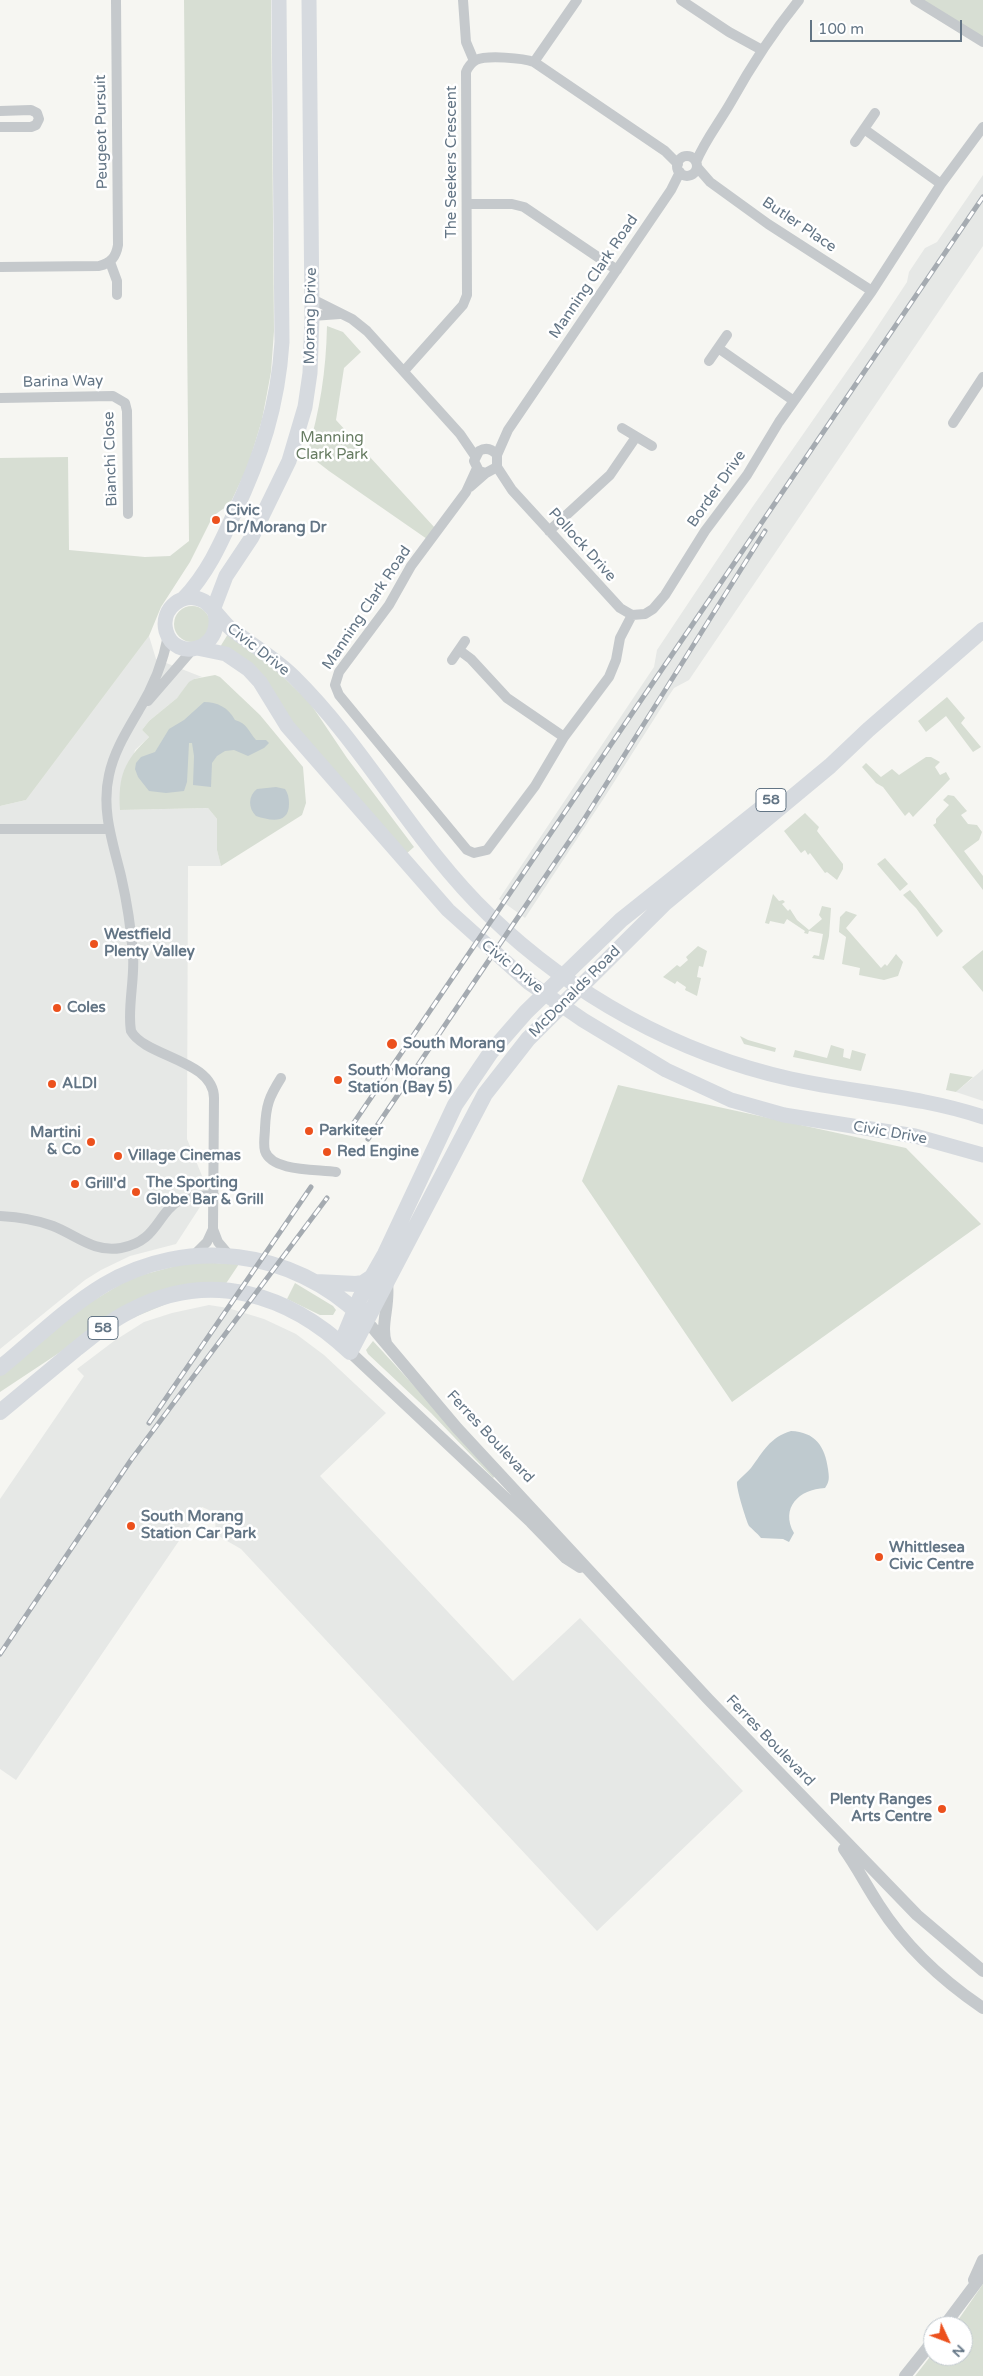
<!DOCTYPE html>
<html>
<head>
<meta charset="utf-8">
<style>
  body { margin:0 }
  #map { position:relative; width:983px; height:2376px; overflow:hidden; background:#f6f6f2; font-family:"Varela Round",sans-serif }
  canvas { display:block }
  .north { position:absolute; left:923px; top:2316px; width:50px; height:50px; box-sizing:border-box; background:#fff; border:1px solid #c1c8ce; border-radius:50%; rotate:133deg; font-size:14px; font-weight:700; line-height:20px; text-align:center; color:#637585 }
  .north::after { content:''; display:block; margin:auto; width:18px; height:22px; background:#ec511d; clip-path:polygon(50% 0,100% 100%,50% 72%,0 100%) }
  .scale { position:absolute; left:810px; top:20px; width:152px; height:22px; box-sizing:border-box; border:2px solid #637585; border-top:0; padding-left:6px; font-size:15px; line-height:18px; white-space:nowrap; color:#637585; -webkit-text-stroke:4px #fff; paint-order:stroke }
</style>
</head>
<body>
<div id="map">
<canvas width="983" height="2376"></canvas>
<div class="north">N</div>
<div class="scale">100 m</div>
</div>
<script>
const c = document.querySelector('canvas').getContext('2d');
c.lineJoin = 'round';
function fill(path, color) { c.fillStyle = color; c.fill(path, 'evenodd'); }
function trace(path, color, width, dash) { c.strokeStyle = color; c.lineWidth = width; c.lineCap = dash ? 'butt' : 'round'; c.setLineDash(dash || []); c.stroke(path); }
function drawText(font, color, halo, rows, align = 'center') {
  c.font = font + ' "Varela Round",sans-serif'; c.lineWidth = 5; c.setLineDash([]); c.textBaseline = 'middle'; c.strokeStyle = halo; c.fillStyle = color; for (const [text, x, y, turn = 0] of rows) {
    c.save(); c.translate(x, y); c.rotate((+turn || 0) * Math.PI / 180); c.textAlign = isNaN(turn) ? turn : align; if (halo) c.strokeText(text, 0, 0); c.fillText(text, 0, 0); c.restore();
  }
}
fill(new Path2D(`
  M983 175V246L689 680 674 688 670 694 604 798 525 918 499 899 654 667 657 650 751 509 868 341 907 282 909 272 925 248 937 242Z
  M149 636 156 659 202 677 194 679 177 698 149 721 142 730 149 737 135 750 120 810 208 808 217 819V850L221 866H188L187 1139 209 1193 176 1244 130 1256 101 1270 85 1280 0 1349V806L26 800Z
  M983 1069V1101L956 1092 981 1071Z
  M209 1305 228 1308 264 1319 296 1334 324 1355 386 1413 320 1476 513 1681 580 1618 743 1791 597 1931 241 1549 215 1534 216 1513 202 1507 16 1780 0 1769V1499L84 1376 77 1369 114 1341 144 1322 172 1313Z`), '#e6e8e6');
fill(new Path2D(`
  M184 0H271L274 331 271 372 262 420 248 466 230 504 213 516 190 562 161 607 149 636 26 800 0 806V458L68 457 69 550 145 557 170 556 189 541Z
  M922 0H983V37Z
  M327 326 343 332 361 352 344 368 336 420 435 528 427 539 329 471 307 454C320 410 326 372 327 326Z
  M174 624a18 18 0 1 1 36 0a18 18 0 1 1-36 0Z
  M228 634 271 665 310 703 347 758 414 847 406 854 220 647Z
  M215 675 220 677 260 715 303 767 306 803 302 815 221 866 217 850V819L208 808 120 810C118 776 124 761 149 737L142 730 149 721 177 698 189 682 194 679Z
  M947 697 965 718 961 723 981 747 973 752 946 716 926 732 918 721Z
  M926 757H931L940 762 935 767 940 775 946 772 950 779 913 817 909 812 905 816 883 787 876 783 862 767 866 763 881 777 892 769 899 775Z
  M948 795 954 796 967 811 961 815 968 824 977 825 982 832 979 840 964 851 983 876V890L933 825 936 823V819L949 805 943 800Z
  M805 813 819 827 817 831 843 864V869L837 880 827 872 825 873 810 853 808 855 805 850 801 853 784 831Z
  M885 858 908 884 900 891 877 864Z
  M910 890 943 931 937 937 916 908 903 895Z
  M773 894 779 901 783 900 785 902 782 904 788 911 790 909 797 920 809 930 822 919 819 915 822 906 831 908 829 936 824 960 812 958 814 955 819 956 823 934 809 931 808 934 804 933 805 931 787 919 784 924 770 921 769 924 765 923Z
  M846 911 857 915 846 928 881 968 885 964 887 966 896 954 903 962 898 976 884 980 859 975 860 968 842 964 846 937 839 932 840 917Z
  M698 946 707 951 703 967 699 966 697 977 701 978 697 996 685 990 686 987 677 981 675 984 663 977 677 965 680 967 688 960 686 957Z
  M983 950V992L962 967Z
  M740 1036 748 1040 776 1048 775 1052 744 1044Z
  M831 1045 844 1049 843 1057 850 1059 852 1050 866 1054 861 1071 793 1057 795 1050 827 1058Z
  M950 1073 973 1077 956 1092 946 1090Z
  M618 1085 906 1148 981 1224 732 1402 582 1181Z
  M190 1262 239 1264 225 1285H212L77 1341 0 1392V1375L84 1306 131 1278Z
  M295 1283 333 1306 336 1310 333 1315H320L287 1299Z
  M373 1341 496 1475 493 1478 431 1413 368 1354 366 1350Z
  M983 2284V2376H915L933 2353V2356H963V2326H954Z`), '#d7ded3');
fill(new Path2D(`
  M204 702C217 702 228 707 235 720 247 723 249 732 256 740H266L269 743 264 748 248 756 234 750 225 751 217 756 212 763 211 787 193 785 194 756 192 743H189L187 782 184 791 166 793 149 791 138 777 135 769 136 763 141 757 155 752 169 729 184 720Z
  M276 787 285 789C288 793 289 798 289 804 289 824 271 821 256 816 248 808 248 796 257 789Z
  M791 1431C815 1432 825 1446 828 1469 829 1477 830 1481 825 1488 799 1489 780 1508 794 1533L789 1542 783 1539 761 1538C757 1533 753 1530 749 1526 746 1520 736 1488 737 1482 741 1477 747 1473 751 1468 763 1452 770 1437 791 1431Z`), '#bfcacf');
trace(new Path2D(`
  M463 0 466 42 474 61
  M681 0 729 32 762 50
  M915 0 983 42
  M534 62 577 0
  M0 111 31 110 37 113 39 119 36 125 31 127H0
  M864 129 941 184
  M855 142 875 113
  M677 166a10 10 0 1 1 20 0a10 10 0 1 1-20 0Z
  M696 162C705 140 719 123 731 102 751 66 773 32 799 0
  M697 167 710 182 768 224 872 291
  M467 204H512L524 207 617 270
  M110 262 117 281V295
  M0 267 99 266C111 263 116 257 118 245L116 0
  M312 299 352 319 367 331 460 434 475 456
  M312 316 340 314
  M718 348 794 401
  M709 361 727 335
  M404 371 463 305 467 295 466 72C468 67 471 63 476 60 487 55 523 58 534 62L665 151 678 164
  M0 398 113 396 125 403 127 411 128 514
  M953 423 983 377
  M622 428 652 446
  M497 455 508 430 671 190 680 172
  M497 467 512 490 620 608 632 615 645 614 653 609 665 595 705 531 747 475 779 422 872 291 941 184 983 127
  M477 468 466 492 411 566 389 605 339 672 335 685 339 695 467 850 474 853 487 850 535 786 564 737 609 677 616 660 620 638 632 615
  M470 487 486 473 497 467V455C492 449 486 447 479 451L474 461 479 471 486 473
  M549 531 610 475 636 437
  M168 636C163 663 153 687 139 710 127 731 114 751 109 775 101 810 113 843 121 876 127 902 131 928 133 955 135 979 127 1009 131 1031 145 1057 214 1060 214 1098L213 1229 218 1242 229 1255
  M459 650 471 659 507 698 564 737
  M452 660 465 641
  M148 701 193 649
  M0 829H109
  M281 1078C269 1097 266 1105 265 1128 265 1135 263 1144 265 1151 272 1172 318 1169 336 1172
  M0 1216C18 1217 35 1219 53 1226 76 1235 94 1253 121 1248 158 1241 156 1214 180 1200 189 1195 203 1196 214 1195
  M193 1256 207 1242 213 1229`), '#c5c9cc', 10);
trace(new Path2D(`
  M366 1320 457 1428 708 1699 917 1915 983 1971
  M386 1343C380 1325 390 1305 387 1283
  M350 1352 531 1522 566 1558 580 1567
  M844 1849C857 1867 867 1887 879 1905 906 1947 943 1981 983 2008
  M974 2280 983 2260
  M944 2326 983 2274
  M905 2376 933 2341`), '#c5c9cc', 12);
trace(new Path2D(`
  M183 599C207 574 220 545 234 514 261 457 278 406 282 342L279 0
  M213 610 226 576 252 537 289 461 305 407 310 373 312 316 309 0
  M215 613C224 650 175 663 166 631 160 608 184 590 204 601 213 607 222 621 231 629 252 645 275 658 294 677 367 749 414 843 489 915 572 995 678 1054 791 1079 855 1093 921 1096 983 1117
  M197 648 226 654 248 669 260 682 287 726 448 910 528 982 583 1020 666 1070 731 1100 784 1115 915 1136 983 1155`), '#d6dadf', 15);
trace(new Path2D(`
  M316 1282 356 1284 363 1283 372 1277
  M341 1344 360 1298 385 1254 455 1105 491 1052 526 1012 621 920 774 798
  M0 1368C34 1340 66 1308 104 1285 187 1236 293 1249 362 1317
  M0 1412C25 1391 51 1370 76 1349 94 1335 111 1320 132 1310 210 1269 289 1294 350 1352L485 1094 528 1039 665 903 830 766 868 730 983 630`), '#d6dadf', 16);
const rail = new Path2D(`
  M351 1127 983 197
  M368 1139 583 821 765 531
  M149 1423 311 1187
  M0 1654 131 1460 327 1198`);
trace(rail, '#a5abb1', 5);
trace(rail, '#fff', 3, [9]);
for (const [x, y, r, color] of [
  [216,520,5,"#ec511d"],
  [94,944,5,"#ec511d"],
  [57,1008,5,"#ec511d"],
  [392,1044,6,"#ec511d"],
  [338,1080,5,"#ec511d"],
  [52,1084,5,"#ec511d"],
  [309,1131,5,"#ec511d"],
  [91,1142,5,"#ec511d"],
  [327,1152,5,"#ec511d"],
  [118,1156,5,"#ec511d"],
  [75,1184,5,"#ec511d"],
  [136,1192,5,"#ec511d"],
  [131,1526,5,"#ec511d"],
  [879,1557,5,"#ec511d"],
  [942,1809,5,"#ec511d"]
]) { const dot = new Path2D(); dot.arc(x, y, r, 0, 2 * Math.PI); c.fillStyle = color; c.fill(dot); trace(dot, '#fff', 2); }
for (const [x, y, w] of [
  [771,800,30],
  [103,1328,30]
]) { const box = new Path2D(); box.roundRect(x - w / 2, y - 11.5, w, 23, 4); c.fillStyle = '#fff'; c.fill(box); trace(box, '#637585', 1); }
drawText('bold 14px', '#637585', null, [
  ["58",771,800],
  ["58",103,1328]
]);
drawText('15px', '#637585', '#fff', [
  ["Peugeot Pursuit",102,132,-91],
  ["The Seekers Crescent",452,162,-90],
  ["Butler Place",799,225,34],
  ["Manning Clark Road",594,277,-56],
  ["Morang Drive",311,316,-89],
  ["Barina Way",63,382,-1],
  ["Bianchi Close",111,459,-92],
  ["Border Drive",717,489,-55],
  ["Pollock Drive",582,545,48],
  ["Manning Clark Road",367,608,-56],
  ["Civic Drive",258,650,38],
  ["Civic Drive",512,967,39],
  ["McDonalds Road",575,992,-45],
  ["Civic Drive",890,1133,10],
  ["Ferres Boulevard",490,1437,47],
  ["Ferres Boulevard",770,1741,46]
]);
drawText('15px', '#677c62', '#fff', [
  ["Manning",332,438],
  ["Clark Park",332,455]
]);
drawText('bold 15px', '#637585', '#fff', [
  ["Civic",226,511],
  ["Dr/Morang Dr",226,528],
  ["Westfield",104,935],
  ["Plenty Valley",104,952],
  ["Coles",67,1008],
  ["South Morang",403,1044],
  ["South Morang",348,1071],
  ["Station (Bay 5)",348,1088],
  ["ALDI",62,1084],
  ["Parkiteer",319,1131],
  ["Martini",81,1133,"right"],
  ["& Co",81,1150,"right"],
  ["Red Engine",337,1152],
  ["Village Cinemas",128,1156],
  ["The Sporting",146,1183],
  ["Globe Bar & Grill",146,1200],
  ["Grill'd",85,1184],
  ["South Morang",141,1517],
  ["Station Car Park",141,1534],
  ["Whittlesea",889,1548],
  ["Civic Centre",889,1565],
  ["Plenty Ranges",932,1800,"right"],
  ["Arts Centre",932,1817,"right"]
], 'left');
</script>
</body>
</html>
